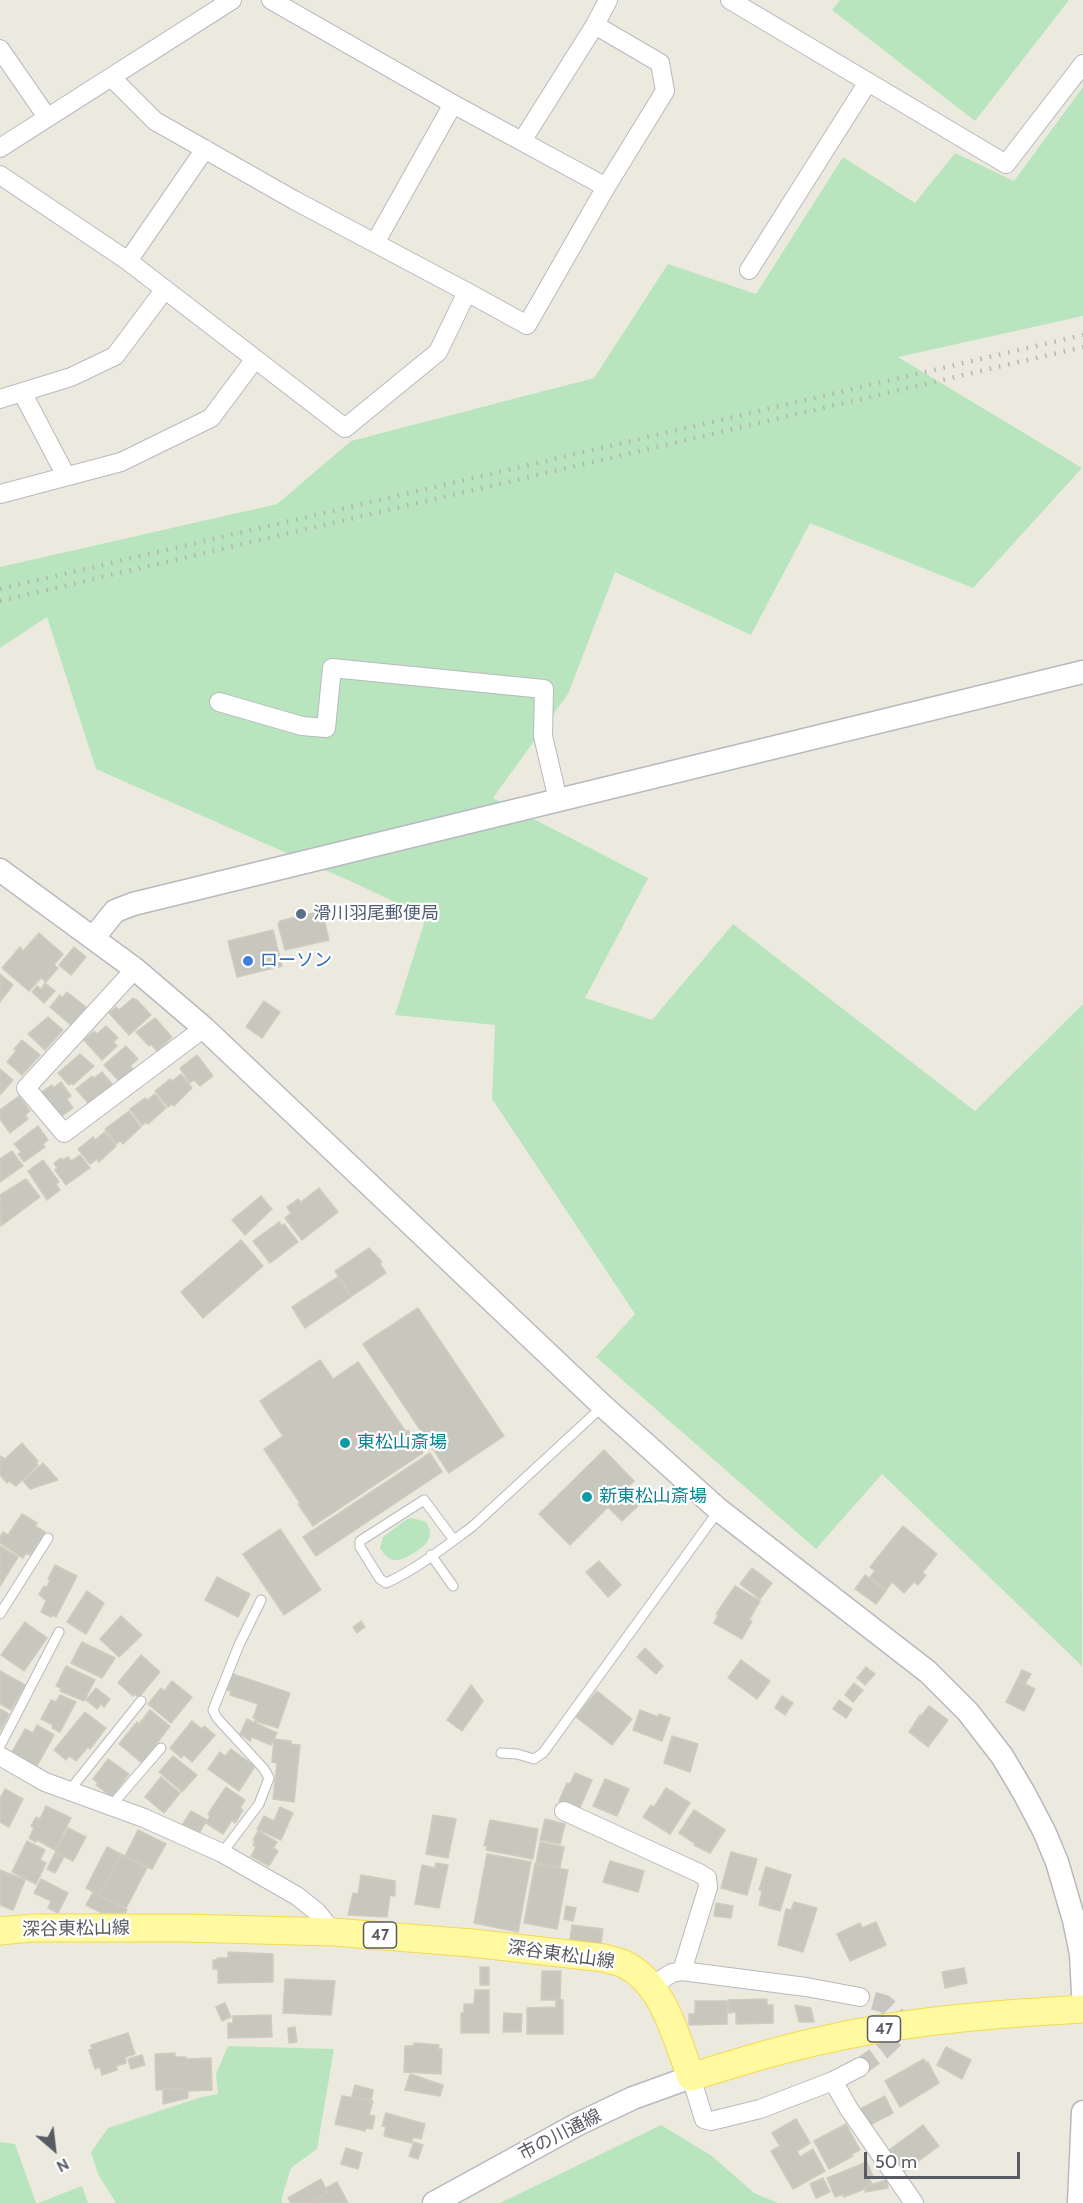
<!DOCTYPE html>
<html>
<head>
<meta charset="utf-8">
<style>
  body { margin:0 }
  #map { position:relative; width:1083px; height:2203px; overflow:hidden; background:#eceadf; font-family:Cabin,sans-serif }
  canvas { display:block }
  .north { position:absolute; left:24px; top:2119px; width:60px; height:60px; -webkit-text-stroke:4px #fff; paint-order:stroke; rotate:152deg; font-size:16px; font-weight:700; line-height:24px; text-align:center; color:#585b61 }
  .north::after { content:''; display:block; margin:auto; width:21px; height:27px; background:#585b61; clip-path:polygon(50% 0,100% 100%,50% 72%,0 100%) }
  .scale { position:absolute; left:864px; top:2152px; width:156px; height:27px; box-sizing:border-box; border:3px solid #585b61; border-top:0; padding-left:8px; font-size:18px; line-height:21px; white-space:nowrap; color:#585b61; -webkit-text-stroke:4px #fff; paint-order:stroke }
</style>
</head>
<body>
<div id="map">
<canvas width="1083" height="2203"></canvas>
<div class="north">N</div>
<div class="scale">50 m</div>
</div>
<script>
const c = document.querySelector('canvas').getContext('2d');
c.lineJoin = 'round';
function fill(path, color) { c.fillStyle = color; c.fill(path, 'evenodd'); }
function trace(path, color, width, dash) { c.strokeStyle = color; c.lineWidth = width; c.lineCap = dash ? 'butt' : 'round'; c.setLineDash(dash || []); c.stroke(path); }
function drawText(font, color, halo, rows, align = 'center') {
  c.font = font + ' Cabin,"Noto Sans JP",sans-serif'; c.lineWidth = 4.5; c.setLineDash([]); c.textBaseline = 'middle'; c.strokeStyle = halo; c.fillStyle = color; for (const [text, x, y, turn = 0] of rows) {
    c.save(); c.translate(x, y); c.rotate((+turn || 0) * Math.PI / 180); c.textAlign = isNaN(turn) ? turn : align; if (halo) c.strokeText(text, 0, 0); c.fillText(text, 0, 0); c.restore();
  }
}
fill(new Path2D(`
  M840 0H1069L975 121 832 10Z
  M1083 87V316L898 357 1082 468 973 588 810 523 751 635 615 572 568 694 493 798 648 878 585 998 652 1020 733 924 975 1111 1083 1004 1082 1666 882 1474 816 1549 596 1357 635 1314 492 1099 495 1025 395 1015 426 917 359 885 96 769 47 617 0 648V567L277 504 351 441 594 378 668 264 756 294 843 157 915 203 955 153 1014 181Z
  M413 1518 426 1522C435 1536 427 1545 415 1552 401 1561 390 1566 380 1548L383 1537 407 1519Z
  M228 2046 334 2049 317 2149 291 2168 282 2197V2203H116L98 2174 91 2152 108 2128 198 2098 218 2094 216 2074Z
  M661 2125 712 2156 754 2193 778 2203H500Z
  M0 2142 15 2144 36 2203H0Z
  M82 2186 88 2203H38Z`), '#b9e5be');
const building = new Path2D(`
  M322 911 329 940 285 950 278 924 280 921Z
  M273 930 282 966 237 977 228 941Z
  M39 933 63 954 54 965 58 968 46 982 41 978 29 991 2 968 20 947 23 951Z
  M74 947 86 957 71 975 59 965Z
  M0 974 13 985 0 1002Z
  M45 983 55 991 44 1003 32 992 37 986 41 989Z
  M67 992 87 1008 72 1026 50 1007 60 995 62 998Z
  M133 998 135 1000 136 999 151 1015 129 1035 109 1013 116 1007 119 1010Z
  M264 1001 280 1012 262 1038 246 1027Z
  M48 1017 63 1030 45 1050 28 1034Z
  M155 1018 172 1037 157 1051 151 1044 149 1046 136 1032Z
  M106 1026 118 1038 113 1042 117 1046 102 1060 84 1040 94 1031 97 1034Z
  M22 1040 40 1055 22 1075 7 1062 16 1051 14 1049Z
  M126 1046 138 1059 130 1066 134 1070 120 1082 104 1065Z
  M80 1054 94 1066 73 1085 71 1083 69 1085 58 1073Z
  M197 1055 213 1076 200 1086 194 1080 190 1083 180 1068Z
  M0 1069 13 1080 0 1095Z
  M102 1072 113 1085 89 1104 76 1089 92 1076 94 1078Z
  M181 1074 192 1088 174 1106 172 1104 168 1107 155 1091 170 1079 172 1081Z
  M61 1082 71 1096 67 1099 73 1108 59 1118 40 1093 52 1085 53 1088Z
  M155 1094 166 1108 148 1124 147 1122 142 1125 130 1109 145 1098 147 1100Z
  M19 1096 30 1111 25 1115 28 1119 10 1133 0 1119V1110Z
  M129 1111 141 1127 123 1144 120 1141 116 1144 105 1129Z
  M38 1126 48 1140 43 1144 45 1147 24 1162 18 1154 21 1152 14 1144Z
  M105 1132 116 1146 99 1162 97 1159 90 1164 78 1149 93 1137 95 1140Z
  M12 1151 23 1166 0 1182V1159Z
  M80 1155 90 1168 66 1185 55 1170 57 1168 54 1163 61 1158 63 1160 68 1157 71 1161Z
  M43 1160 59 1182 56 1184 60 1190 47 1200 28 1171Z
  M26 1179 40 1197 1 1226 0 1195Z
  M319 1188 338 1212 302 1240 285 1218 291 1213 287 1207 298 1199 301 1202Z
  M261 1196 272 1209 245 1235 232 1220Z
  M279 1222 282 1226 284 1224 298 1242 270 1263 253 1241Z
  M241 1240 263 1266 203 1318 181 1292Z
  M369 1248 382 1262 380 1264 386 1273 352 1296 335 1271Z
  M338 1277 351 1297 305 1328 292 1307Z
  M418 1308 504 1436 449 1473 363 1344Z
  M320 1360 333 1379 358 1362 406 1432 408 1430 423 1453 313 1526 298 1504 300 1503 264 1449 283 1436 260 1401Z
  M22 1443 38 1461 36 1463 38 1465 16 1486 9 1481 7 1483 0 1475V1456L5 1459Z
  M604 1450 634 1481 570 1545 539 1514Z
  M430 1453 442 1472 316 1556 303 1537Z
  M43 1463 58 1480 30 1489 23 1481Z
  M627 1489 641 1503 622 1521 608 1507Z
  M22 1514 37 1523 35 1526 45 1532 30 1555 26 1553 23 1558 0 1543V1537L3 1532 8 1535Z
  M903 1526 937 1554 922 1573 926 1575 918 1585 914 1582 904 1593 892 1582 886 1590 870 1577 875 1571 870 1567Z
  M280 1529 321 1590 284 1615 243 1554Z
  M0 1546 18 1557 0 1586Z
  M599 1561 621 1585 608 1597 586 1572Z
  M55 1565 77 1576 56 1617 52 1615 51 1617 41 1612 46 1601 39 1594 44 1586 47 1587 50 1580 48 1579Z
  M752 1568 772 1583 760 1599 740 1584Z
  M865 1575 886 1591 876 1604 855 1589Z
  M217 1577 250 1594 238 1617 205 1600Z
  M735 1586 760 1601 749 1620 752 1621 742 1639 714 1623 718 1615 716 1614Z
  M87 1591 104 1603 86 1634 67 1622Z
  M121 1616 142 1635 119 1657 100 1639Z
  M361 1621 365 1627 357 1633 353 1627Z
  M25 1622 47 1638 24 1671 1 1655Z
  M82 1642 115 1658 102 1678 71 1663Z
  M645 1648 663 1666 656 1674 637 1657Z
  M141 1655 160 1672 139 1697 134 1694 133 1696 118 1683Z
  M741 1660 770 1681 757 1699 728 1678Z
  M66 1666 95 1680 84 1701 60 1691 61 1688 56 1686Z
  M866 1667 875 1674 865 1685 857 1678Z
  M1022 1670 1031 1674 1025 1684 1017 1680Z
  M0 1671 25 1685 11 1710 0 1704Z
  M233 1674 290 1693 278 1728 255 1721 256 1719 253 1718 258 1704 230 1695 231 1691 227 1690Z
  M1017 1680 1035 1689 1024 1711 1006 1702Z
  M172 1681 192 1697 171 1723 148 1704 161 1688 164 1691Z
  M854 1683 863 1690 853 1702 845 1695Z
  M471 1685 483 1701 462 1731 447 1720Z
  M96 1688 110 1699 104 1707 101 1704 97 1709 86 1700Z
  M597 1691 632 1719 612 1745 576 1717Z
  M60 1695 76 1702 60 1732 52 1728 53 1725 41 1719 51 1700 56 1702Z
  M782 1696 793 1703 785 1715 775 1708Z
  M839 1700 852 1709 846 1718 833 1709Z
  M929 1706 948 1720 928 1747 909 1732 920 1715 921 1716Z
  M0 1709 9 1714 0 1731Z
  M150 1710 170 1726 142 1763 119 1744 137 1722 139 1724Z
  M640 1710 658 1717 659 1714 670 1718 662 1741 633 1730Z
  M85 1712 106 1728 90 1749 88 1747 76 1761 69 1756 66 1760 54 1750Z
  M247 1719 277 1733 271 1745 252 1737 250 1741 240 1734Z
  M192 1721 202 1729 204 1726 215 1735 192 1762 184 1755 181 1758 170 1748Z
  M37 1725 54 1735 37 1766 12 1752 25 1729 33 1733Z
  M672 1736 698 1744 690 1772 664 1763Z
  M274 1739 291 1741V1744L300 1745 294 1802 273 1799 277 1763 272 1762Z
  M231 1749 253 1765 254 1768 239 1791 208 1769 220 1752 225 1756Z
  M173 1756 197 1775 182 1792 159 1772Z
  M108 1759 129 1774 112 1797 96 1785 98 1783 93 1779Z
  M575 1773 592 1780 579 1810 559 1801 567 1783 570 1784Z
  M161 1777 180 1793 164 1813 145 1797Z
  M605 1779 629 1789 617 1816 593 1806Z
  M226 1787 245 1800 240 1808 243 1810 235 1823 232 1820 223 1834 206 1823 210 1816 208 1814Z
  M666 1788 690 1803 670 1834 643 1817 651 1805 654 1807Z
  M5 1789 23 1799 9 1827 0 1822V1799Z
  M46 1806 71 1818 55 1850 37 1840 36 1842 29 1838 34 1828 31 1826 36 1817 40 1819Z
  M280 1807 293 1813 281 1840 257 1829 264 1816 274 1821Z
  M694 1810 725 1830 710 1853 694 1845 696 1844 679 1833Z
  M191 1811 207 1820 199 1833 183 1824Z
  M433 1815 456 1819 448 1858 426 1854Z
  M545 1819 565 1824 560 1844 540 1840Z
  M490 1820 538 1829 533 1859 486 1850 487 1846H484Z
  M68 1828 86 1837 73 1861 55 1852Z
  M138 1830 166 1844 152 1869 125 1856Z
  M258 1831 277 1842 273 1848 278 1851 269 1866 251 1856 256 1847 253 1845 255 1841 253 1840Z
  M27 1841 45 1850 40 1860 46 1863 36 1884 12 1872Z
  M540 1842 564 1847 560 1867 536 1863Z
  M107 1847 121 1854 99 1895 86 1888Z
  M731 1852 757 1859 747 1895 721 1888Z
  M55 1853 64 1857 55 1873 47 1869Z
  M121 1854 147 1868 126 1908 99 1895Z
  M487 1854 531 1862 518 1932 474 1923Z
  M610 1861 644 1871 638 1892 603 1882Z
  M436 1863 448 1865 439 1908 415 1904 422 1865 435 1868Z
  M535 1864 568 1870 557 1929 524 1923Z
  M766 1867 791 1875 780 1911 759 1905 762 1891 759 1890Z
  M0 1870 25 1880 13 1910 0 1905Z
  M361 1875 395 1881V1896L390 1895 387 1917 348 1915 353 1893 358 1894Z
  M41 1879 68 1893 58 1913 48 1908 51 1901 34 1893Z
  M93 1892 127 1910 125 1913H102L86 1905Z
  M794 1902 817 1908 803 1952 778 1945 786 1909 791 1910Z
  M716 1903 733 1906 731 1918 714 1916Z
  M566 1906 576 1908 573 1921 564 1919Z
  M876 1922 886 1945 850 1961 837 1934 860 1923 862 1928Z
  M572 1925 603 1929 601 1944 570 1940Z
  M228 1952 273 1954V1982L218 1983V1969H213V1960H217V1958H228Z
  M480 1967H489V1985H480Z
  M964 1968 967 1983 945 1988 942 1972Z
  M542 1971H561L560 2000H541Z
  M285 1979 335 1981 331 2015 283 2013Z
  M475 1990H489V2033H461V2013H464V2004H474Z
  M767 1999V2005H773V2023L736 2024V2012L728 2013V2000Z
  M556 2000H563V2034H527V2008L556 2007Z
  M695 2001H727V2024L689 2025V2014H695Z
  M225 2003 231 2017 222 2021 216 2007Z
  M795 2005 811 2008 814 2022H799Z
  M504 2013 522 2014 521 2032H503Z
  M271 2015 272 2037 228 2038V2023H233V2016Z
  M295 2027 297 2042 289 2043 288 2028Z
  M128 2033 135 2054 125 2057 126 2063 116 2066 117 2070 102 2075 100 2067 95 2069 89 2050 92 2049 91 2045Z
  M414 2043 439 2045 438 2049H442L441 2074 404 2072 405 2046H414Z
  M946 2047 971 2060 962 2079 937 2065Z
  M175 2053V2057H186V2059L211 2058 212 2090 188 2091V2088L156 2090 155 2054Z
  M142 2055 145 2065 131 2069 128 2059Z
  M924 2059 926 2063 928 2062 939 2083 900 2107 885 2081Z
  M410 2074 443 2085 440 2096 405 2090Z
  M355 2085 373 2090 371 2101 352 2096Z
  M188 2088V2098L163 2104V2089Z
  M342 2096 373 2101 369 2115 375 2116 372 2129 366 2128 365 2131 335 2124Z
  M885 2096 893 2113 868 2126 860 2109Z
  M386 2113 425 2124 421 2139 413 2137 412 2143 384 2136 386 2127 382 2126Z
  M796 2119 810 2143 797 2151 800 2157 813 2149 825 2171 793 2189 771 2151 780 2146 772 2133Z
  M846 2124 860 2150 852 2154 853 2156 829 2169 814 2141Z
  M923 2125 939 2146 905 2171 889 2150Z
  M414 2142 423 2145 418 2159 409 2156Z
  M346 2148 362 2153 358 2169 341 2164Z
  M867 2162 873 2176 869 2178 872 2184 866 2186 867 2188 844 2197 843 2194 835 2197 827 2178Z
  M823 2178 830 2192 816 2198 810 2184Z
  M321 2179 328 2193 309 2203H291L288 2198Z
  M887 2180 888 2188 865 2192 866 2186Z
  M337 2182 348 2203H309L328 2193 326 2188Z`);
fill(building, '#c8c7be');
trace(building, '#d0ccbd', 1.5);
trace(new Path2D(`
  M860 2067 882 2051 899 2035 898 2017 885 2004 860 1997`), '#c7c6c0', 18, [18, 9]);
const service = new Path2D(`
  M454 1540 424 1500 360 1541V1547L380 1579 386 1583C417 1569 446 1546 473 1526L602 1407
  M431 1555 453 1586
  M0 1614 48 1538
  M0 1746 59 1632
  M501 1753 517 1754 534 1759 543 1753 719 1510
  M69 1791 141 1701
  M111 1806 161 1748
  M222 1853 259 1804 269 1778 264 1769 217 1718 213 1710 239 1645 261 1600`);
const minor = new Path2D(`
  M271 0 453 104 606 187 527 325 467 292
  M730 0 1006 164 1083 64
  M595 25 608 0
  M0 49 47 117
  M522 141 595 25 660 63 665 91 606 187
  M0 148 232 0
  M0 175 128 261 345 428 438 352 467 292 294 200 155 121 111 77
  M375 243 453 104
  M128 261 205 149
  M749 270 868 82
  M22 392 66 476
  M0 399 71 377 115 356 165 289
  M0 494 121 462 211 418 255 359
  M219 702 302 726 326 728 332 668 544 689 543 736 558 800
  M135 969 26 1088 64 1133 204 1028
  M0 1756 45 1782 144 1818 222 1853 297 1896 317 1912 333 1932
  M564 1811 699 1873 707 1878 708 1887 682 1971
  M651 1986 672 1973 682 1971 806 1987 860 1997
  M691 2077 704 2119 711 2121 760 2109 833 2081 849 2109 914 2203
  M833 2081 860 2067`);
const tertiary = new Path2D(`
  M0 870 135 969 204 1028 603 1406 719 1510 928 1672 968 1712 1002 1756 1024 1793 1044 1831 1057 1862 1074 1920 1081 1954 1083 1993
  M94 937 115 911 133 904 1083 672
  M434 2203 578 2124 633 2098 691 2077
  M1079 2203 1083 2112`);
const primary = new Path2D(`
  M0 1931 32 1928H184L333 1932 472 1943 604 1958C610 1960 617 1961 622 1963 664 1982 676 2038 691 2077 736 2063 781 2049 828 2039 912 2020 998 2014 1083 2009`);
trace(service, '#b7b9bf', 11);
trace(minor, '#b7b9bf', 20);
trace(tertiary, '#b7b9bf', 25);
trace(primary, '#f5d94e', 29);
trace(service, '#fff', 9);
trace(minor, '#fff', 18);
trace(tertiary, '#fff', 22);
trace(primary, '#fffaa0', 27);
trace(new Path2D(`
  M0 589 1083 335
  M0 601 1083 347`), '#b3b4b4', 4.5, [1.5, 8]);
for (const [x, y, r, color] of [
  [301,914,6,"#5c6f8a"],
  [248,961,6,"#3f7fe0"],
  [345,1443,6,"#0f9aa8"],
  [587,1497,6,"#0f9aa8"]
]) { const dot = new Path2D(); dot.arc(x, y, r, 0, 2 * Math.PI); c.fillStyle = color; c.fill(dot); trace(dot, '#fff', 2); }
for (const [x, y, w] of [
  [380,1935,33],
  [884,2029,33]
]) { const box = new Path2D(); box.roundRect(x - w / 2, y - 13, w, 26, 4.5); c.fillStyle = '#fff'; c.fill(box); trace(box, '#585b61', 1.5); }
drawText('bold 16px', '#585b61', null, [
  ["47",380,1935],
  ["47",884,2029]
]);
drawText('18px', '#4e5e75', '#fff', [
  ["滑川羽尾郵便局",313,914]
], 'left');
drawText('18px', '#366cbe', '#fff', [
  ["ローソン",260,961]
], 'left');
drawText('18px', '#0d838f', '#fff', [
  ["東松山斎場",357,1443],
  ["新東松山斎場",599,1497]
], 'left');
drawText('18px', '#585b61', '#fff', [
  ["深谷東松山線",76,1929,-1],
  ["深谷東松山線",561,1955,8],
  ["市の川通線",560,2135,-27]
]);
</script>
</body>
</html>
